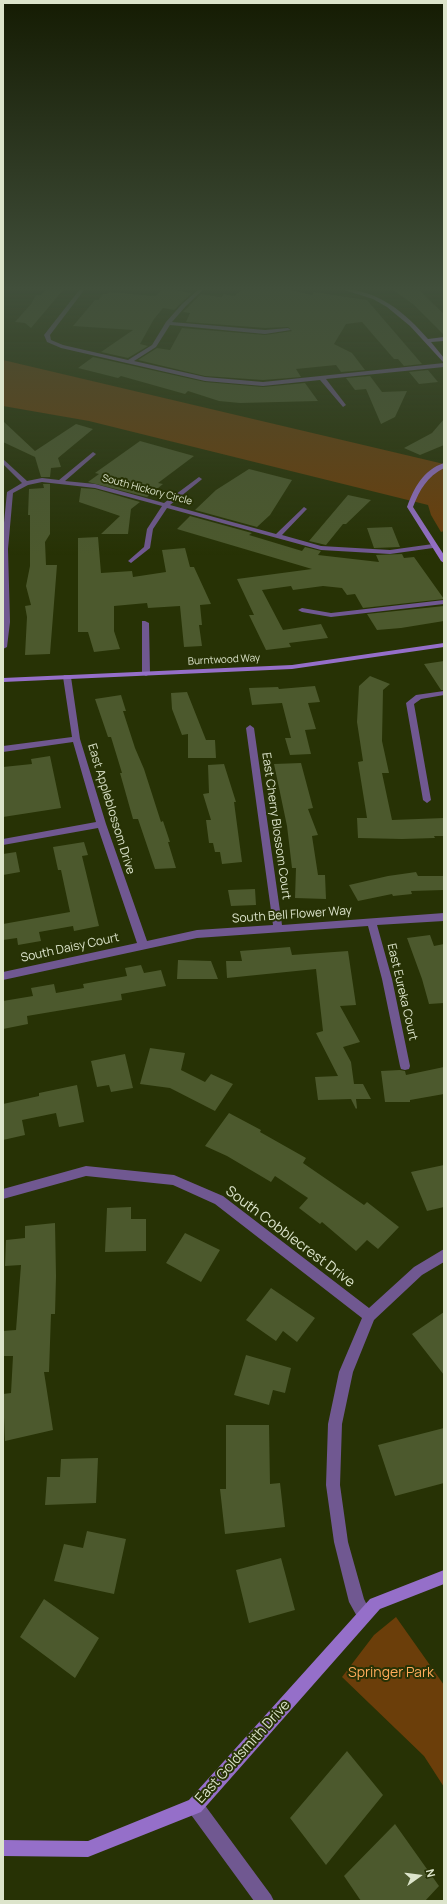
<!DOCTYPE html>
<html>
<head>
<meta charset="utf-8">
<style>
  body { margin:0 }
  #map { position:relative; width:447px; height:1904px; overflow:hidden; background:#273205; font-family:Manrope,sans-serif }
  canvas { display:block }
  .frame { position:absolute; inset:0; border:4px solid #dce4cb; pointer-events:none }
  .north { position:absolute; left:399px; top:1856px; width:40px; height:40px; -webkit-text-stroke:3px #273205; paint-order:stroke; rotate:76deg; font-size:11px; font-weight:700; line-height:16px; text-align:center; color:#dce4cb }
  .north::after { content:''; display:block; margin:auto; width:14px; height:18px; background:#dce4cb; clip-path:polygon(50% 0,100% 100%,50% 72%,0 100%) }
</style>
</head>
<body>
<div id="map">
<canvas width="447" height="1904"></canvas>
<div class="frame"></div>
<div class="north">N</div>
</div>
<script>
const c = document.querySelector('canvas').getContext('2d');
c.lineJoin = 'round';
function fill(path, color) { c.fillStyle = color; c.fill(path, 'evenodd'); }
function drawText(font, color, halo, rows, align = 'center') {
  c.font = font + ' Manrope,sans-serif'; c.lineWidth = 4; c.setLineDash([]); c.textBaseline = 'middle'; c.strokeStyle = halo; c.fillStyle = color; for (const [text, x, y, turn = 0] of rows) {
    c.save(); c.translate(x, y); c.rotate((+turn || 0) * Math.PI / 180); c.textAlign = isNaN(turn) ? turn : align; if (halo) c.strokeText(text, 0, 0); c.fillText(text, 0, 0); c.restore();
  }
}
fill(new Path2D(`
  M3 360 444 464V531L441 532 431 515 428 505 89 421 3 406Z
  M396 1617 444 1685V1787L424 1756 342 1677 374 1635Z`), '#6b3e0a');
fill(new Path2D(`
  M46 289H64L31 328 25 323 15 322 31 304 36 295H41Z
  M164 289H179L178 291 192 293 174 310 163 308 154 319 140 344 148 346 128 358 101 352 133 330 73 326 95 300H98L103 294H107L109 292 155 296Z
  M243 289H286L312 295 314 292 367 300 422 364 404 366 398 359H394L362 322 346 324 334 344 352 353 365 370 341 372 336 365 296 369 301 377 263 380 205 376 138 360 157 348 170 350 182 328 265 335 292 331 288 327 265 328 186 322 190 313 183 312 201 294 221 297 224 294 234 296Z
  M392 289H417L421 292 444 314V335L414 305Z
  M93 357 205 382 263 387 305 383 318 401 240 403 219 401 188 391 185 394 121 376 118 378 78 368Z
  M428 370 438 382 419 384 409 372Z
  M370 376 382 392 407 391 395 417 381 424 366 389 355 390 346 378Z
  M444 419V445L420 455 404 448 432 433Z
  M3 421 35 451 76 424 93 429 58 458 61 467 51 468 50 477H41L35 457 3 442Z
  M140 441 194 456 158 483 163 484 147 497 88 482 99 474 95 473Z
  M249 469 292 480 270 515 257 527 195 510 216 490Z
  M43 484H50V534L45 542 46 565H57L50 654 25 655 27 617 25 606 31 605 26 586 30 566V515H28L29 489 44 488Z
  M81 488 95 489 140 502 131 509 128 534H101L120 516 79 502Z
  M348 495 371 500 346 524H343L326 545 309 541Z
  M190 516 252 533 249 535 302 551 305 547 321 551 318 555 379 562 376 555 402 554 404 558 414 557 444 599 363 608 355 594 347 595 342 588 323 586 293 590 291 586 262 590 283 630 321 624 328 638 289 643 291 647 266 650 249 615H254L237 579 312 569 177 529Z
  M392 527 400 547 374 548 367 528Z
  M98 537 101 573 132 571 133 577 166 572 162 550 185 548 190 567H194L211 604 200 605 202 625H199L202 646 184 647 180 606 148 608 147 603 114 606V631L120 649 94 652 88 632H78V538Z
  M444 606V621L401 628 377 630 367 614Z
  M444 661V690H441L424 664Z
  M370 676 390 684 383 690 382 741 389 773H382L392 820 444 818V836H434L435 838 402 839 358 838 357 818H367L358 762 363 761 357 722 359 686Z
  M315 686 320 702 308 703 316 729 305 730 311 754 290 755 285 738H291L282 703 252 705 249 688 278 687 279 689Z
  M187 692 206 740H215L216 758H188V734L182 735 172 709 171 693Z
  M121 695 126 711H123L135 748 144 769 161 822 163 821 170 842H168L176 868 155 869 138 819H133L120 773H122L111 737H108L95 699Z
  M50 756 61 808 3 817V767L32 764 31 759Z
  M301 763 313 808 308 809 318 835 312 836 318 875H325L326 899 295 898 296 868H292L287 826 274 764Z
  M224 764 236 802H234L242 862 222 864 220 852H215L213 843H209L206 820H211L203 794 209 793 208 765Z
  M84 842 88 855 82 856 99 926 74 931 73 926 39 932 41 941 18 945 17 938 3 940V924L70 912 61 870H58L53 847Z
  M16 852 20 872 3 875V854Z
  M416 872 418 876H444V890L411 891 412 894 393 896 392 894 358 901 349 885 388 876Z
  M255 889 256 905 231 906 228 890Z
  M430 935 434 946 444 944V1003L429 1004 422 979 407 938Z
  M290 947 292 955 348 951 356 1005 340 1006 360 1042 343 1047 351 1062 354 1084H363L371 1099H356L357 1108 356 1109 351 1099 318 1100 315 1077 338 1076 316 1033 323 1031 316 969 227 978 226 961H242L240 951Z
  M178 960 211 961 218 979H177Z
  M141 965 144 973 161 970 166 986 121 994 122 1000 27 1016 28 1024 3 1029V1001L33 996 31 988 54 984 56 993 84 988 83 984 127 976 125 968Z
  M150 1048 185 1053 181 1070 205 1082 211 1074 233 1084 215 1111 170 1088 140 1084Z
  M125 1054 133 1088 111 1092 109 1085 97 1087 91 1061Z
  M444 1067V1094L410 1100V1102H385L381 1071 400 1070 405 1071 406 1075Z
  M77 1085 84 1122 59 1127 56 1113 22 1120 25 1135 3 1140V1104L39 1096V1093Z
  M229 1113 261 1130 260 1132 306 1158 303 1163 364 1205 367 1202 399 1227 378 1249 367 1240 356 1251 322 1222 320 1224 299 1208 308 1198 275 1176 271 1182 227 1156 205 1146Z
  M444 1165V1207L427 1211 411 1172Z
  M131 1207V1219H146V1251L105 1252 107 1208Z
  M55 1223 56 1276 55 1314H51L49 1372H44L53 1430 5 1441 3 1394 11 1393 13 1356H3V1331L16 1330 21 1265 5 1266 6 1240 25 1238V1226Z
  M185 1233 220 1250 201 1282 166 1263Z
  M271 1288 315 1318 297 1342 283 1331 276 1341 246 1320Z
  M444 1312V1375L412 1334Z
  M246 1355 291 1368 285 1393 273 1390 269 1405 234 1395Z
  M226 1425H269L270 1484 280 1483 285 1527 225 1534 220 1489H226Z
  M444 1428V1483L395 1496 378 1445Z
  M98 1458 96 1503 45 1505 47 1477H60L61 1459Z
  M87 1531 126 1539 114 1594 54 1581 64 1544 83 1548Z
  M281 1558 295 1610 249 1623 236 1570Z
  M44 1599 99 1638 75 1678 20 1637Z
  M347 1751 383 1795 326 1865 290 1818Z
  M395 1824 439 1886 425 1901H361L344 1876Z`), '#4c592d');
fill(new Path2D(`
  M80 289H85L50 335 51 340 63 345 128 360 152 345 166 322 182 304 199 289H204L186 306 172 322 265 330 288 328 291 330 265 334 170 325 156 347 134 361 205 377 263 382 444 363V367L326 379 346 405 343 407 320 380 263 386 205 381 61 348 47 342 44 335Z
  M93 452 96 454 95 455 65 481 95 484 164 503 199 477 202 479 201 480 170 505 276 534 304 507 307 509 306 510 282 535 321 546 390 550 433 544 436 546 433 548 390 554 321 550 167 508 153 529 150 548 131 563 128 561 144 547 147 529 162 506 95 488 42 482 28 485 13 493 8 549 10 622 7 647 3 649V533L7 492 22 483 3 464V459L27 481 42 478 59 480Z
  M444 600V604L331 617 302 612 298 610 302 608 331 613Z
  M142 621H145L149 623 150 674 146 676 142 674Z
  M64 675H70L71 677 80 739 106 824 147 941 197 930 273 925 246 728 250 725 254 728 282 925 444 913V921L377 925 392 979 410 1066 409 1069 405 1070 401 1069 400 1066 382 979 368 926 197 938 3 980V972L137 943 98 828 3 845V839L96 822 73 742 3 752V746L72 737 63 677Z
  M444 691V695L421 699 414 704 431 800 427 803 423 800 406 703 416 695Z
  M86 1166 174 1175 223 1196 369 1308 414 1267 444 1249V1262L422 1275 374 1320 353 1372 342 1424 340 1485 348 1542 364 1599 372 1615 369 1620 364 1623 359 1620 349 1602 334 1542 326 1485 328 1424 339 1372 362 1318 215 1204 173 1185 86 1176 3 1199V1189Z
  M195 1798 201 1800 271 1895 274 1901H254L189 1812 187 1806 189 1800Z`), '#705891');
fill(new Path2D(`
  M341 289C377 289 406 313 428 339L444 337V341L431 342 444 358V363L410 326 387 307 373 299Z
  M444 463V468C427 477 420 489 413 507L444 555V563L441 561 407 507C414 488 423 470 444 463Z
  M444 643V647L292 669 3 682V678L292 665Z
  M444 1570V1584L380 1609 201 1812 88 1857 3 1856V1840L88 1841 189 1800 370 1599Z`), '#956fc9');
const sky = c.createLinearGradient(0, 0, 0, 556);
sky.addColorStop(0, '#151c03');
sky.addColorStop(0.52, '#414f3b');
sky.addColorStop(1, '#414f3b00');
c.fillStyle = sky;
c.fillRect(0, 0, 447, 556);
drawText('10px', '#dce4cb', '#273205', [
  ["South Hickory Circle",147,490,15],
  ["Burntwood Way",224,660,-3]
]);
drawText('12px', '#dce4cb', '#273205', [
  ["East Appleblossom Drive",111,809,73],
  ["East Cherry Blossom Court",276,826,82],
  ["South Bell Flower Way",292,915,-4],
  ["South Daisy Court",70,948,-12],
  ["East Eureka Court",402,992,77]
]);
drawText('14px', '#dce4cb', '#273205', [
  ["South Cobblecrest Drive",290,1237,37],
  ["East Goldsmith Drive",243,1752,-48]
]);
drawText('14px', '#ffab5b', '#273205', [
  ["Springer Park",391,1673]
]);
</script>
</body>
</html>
